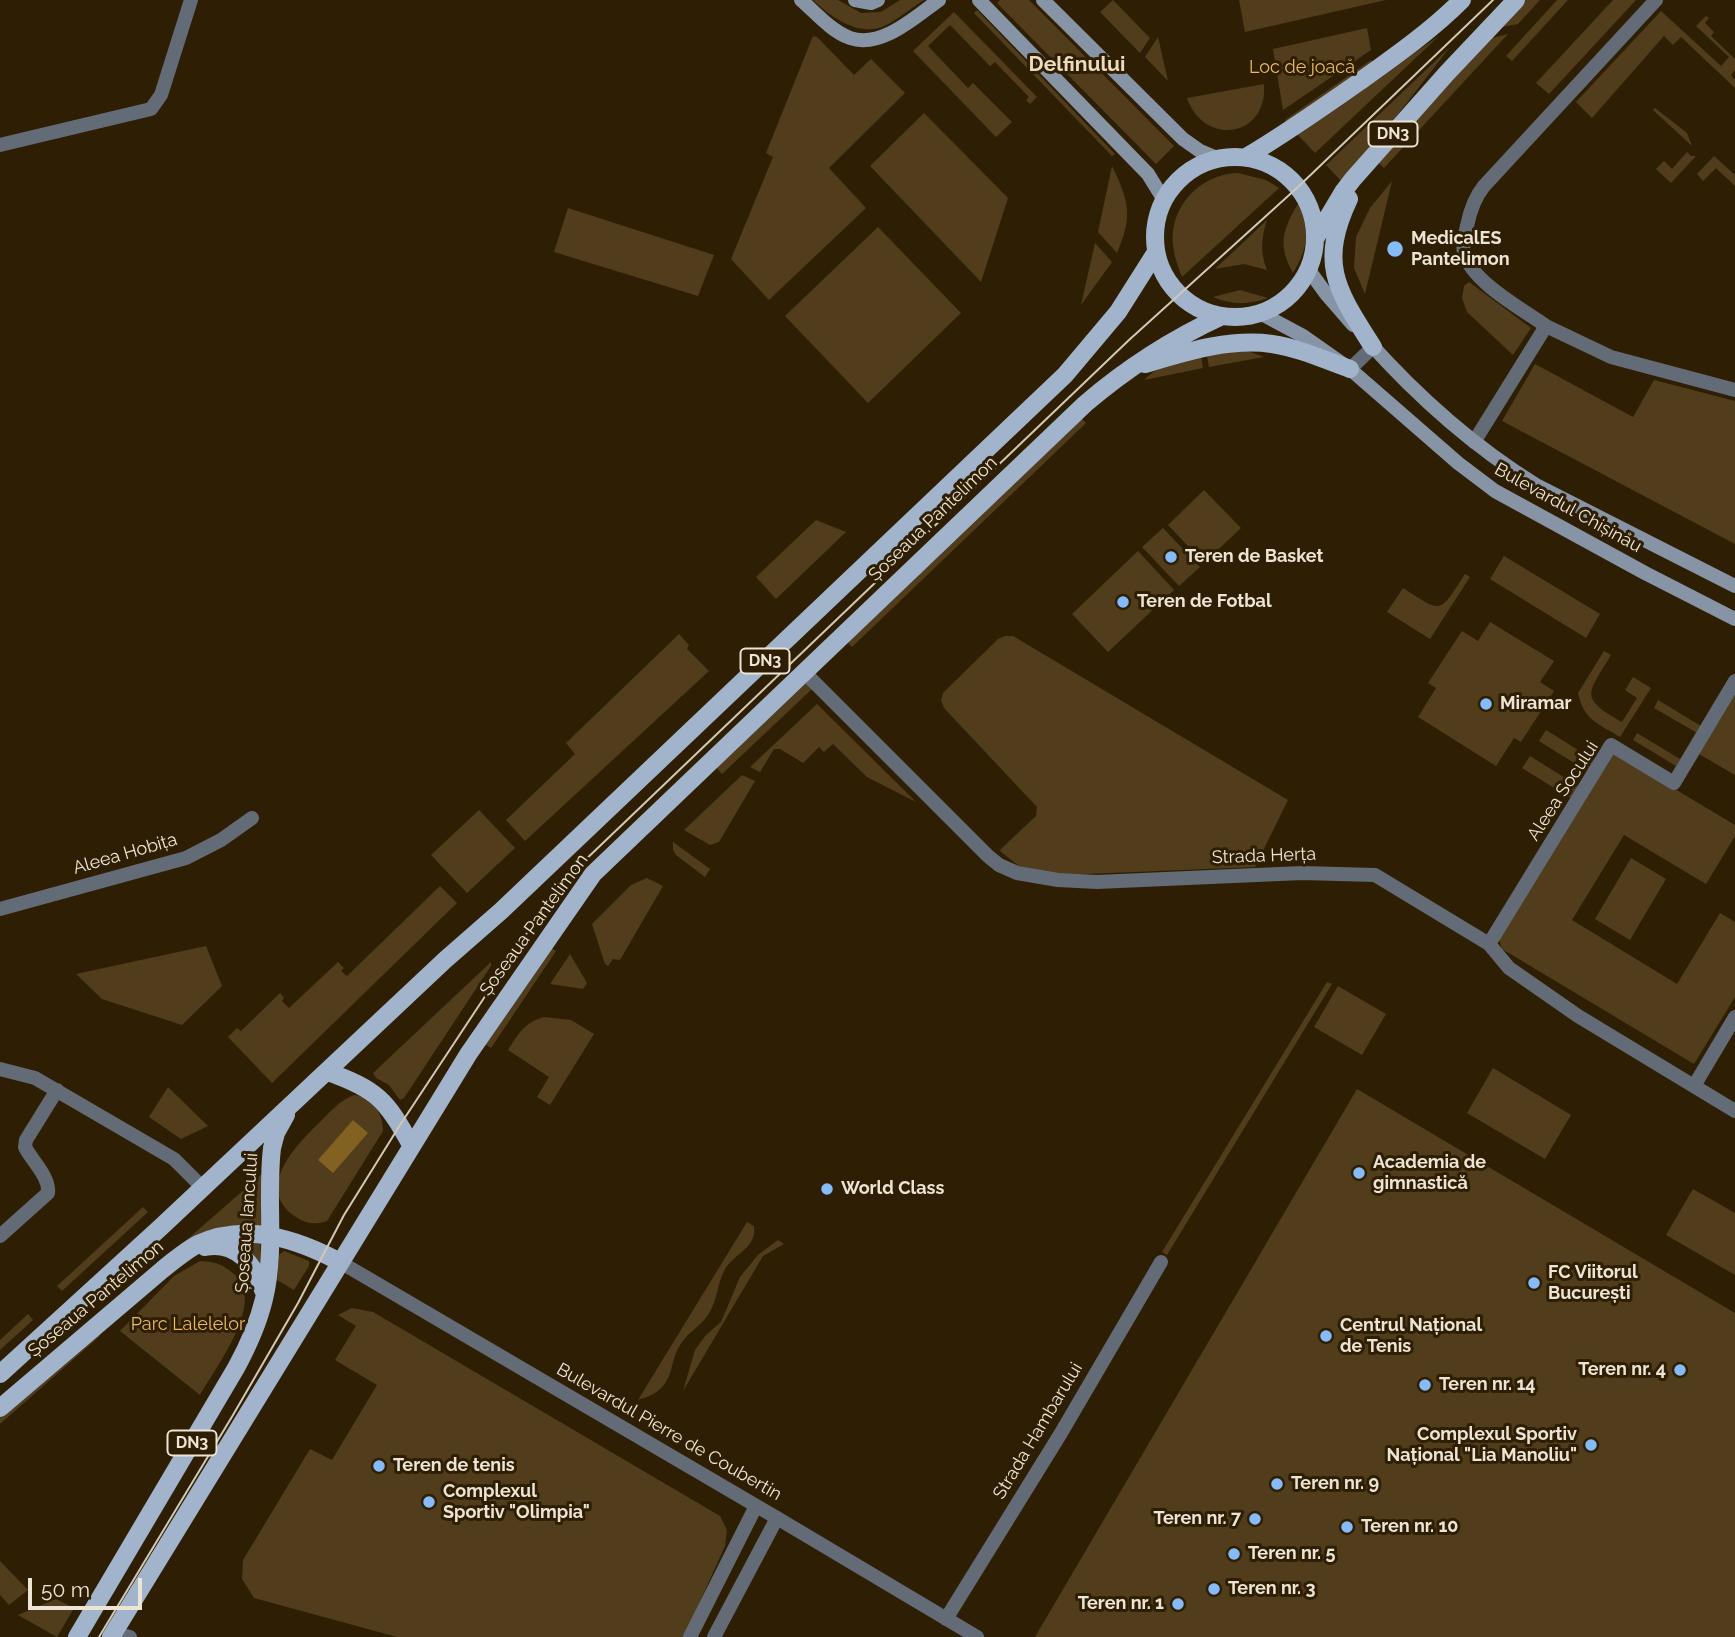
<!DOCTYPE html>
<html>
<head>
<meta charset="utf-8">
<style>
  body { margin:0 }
  #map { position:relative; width:1735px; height:1637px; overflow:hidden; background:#2e1f04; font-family:Raleway,sans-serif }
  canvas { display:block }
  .scale { position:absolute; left:28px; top:1578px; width:114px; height:32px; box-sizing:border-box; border:4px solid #eee4d5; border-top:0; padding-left:9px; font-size:21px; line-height:24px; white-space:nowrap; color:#eee4d5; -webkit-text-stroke:5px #2e1f04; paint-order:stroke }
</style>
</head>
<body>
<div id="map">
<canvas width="1735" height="1637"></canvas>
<div class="scale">50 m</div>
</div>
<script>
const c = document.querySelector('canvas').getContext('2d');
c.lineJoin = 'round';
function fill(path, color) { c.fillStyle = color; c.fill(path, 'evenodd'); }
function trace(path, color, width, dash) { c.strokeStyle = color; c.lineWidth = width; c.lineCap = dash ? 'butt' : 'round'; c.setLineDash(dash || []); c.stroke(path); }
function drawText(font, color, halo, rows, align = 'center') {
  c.font = font + ' Raleway,sans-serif'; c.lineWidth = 6; c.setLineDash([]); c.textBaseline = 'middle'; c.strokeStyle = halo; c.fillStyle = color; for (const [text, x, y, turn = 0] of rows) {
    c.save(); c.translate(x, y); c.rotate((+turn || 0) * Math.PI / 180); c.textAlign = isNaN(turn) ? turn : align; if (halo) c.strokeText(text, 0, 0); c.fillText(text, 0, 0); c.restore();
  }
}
fill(new Path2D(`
  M813 0H838L861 13 881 12 900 0H924C911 8 896 21 882 27 856 36 830 16 813 0Z
  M1000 0H1029L1174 146 1156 164 997 3Z
  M1113 0 1150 38 1140 53 1100 12Z
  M1239 0H1386L1245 32Z
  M1523 0H1540L1518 24 1496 28Z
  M1557 0H1568L1512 61 1506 56Z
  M1613 0H1636L1549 94 1536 83Z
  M977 10 1115 154 1112 156 974 13Z
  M1661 11 1721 66 1729 57 1696 26 1706 16 1709 18 1705 23 1714 32 1711 36 1735 59V70L1731 75 1735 80V88L1681 37 1673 45 1664 36 1592 118 1576 102Z
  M954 12 1037 97 1030 104 1026 100 1029 97 995 62 990 66 950 25 928 46 968 88 973 83 1012 122 996 137 913 51Z
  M1367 28 1371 50 1283 110 1273 49Z
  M1508 34 1384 168 1375 160 1488 39Z
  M813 36 817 37 854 75 871 59 905 93 829 168 866 208 769 300 731 259 773 157 766 153Z
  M1439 36 1315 153 1297 134Z
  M1158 37 1168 81 1145 57Z
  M1450 47 1344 184 1326 165Z
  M1371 60 1375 66 1289 126 1285 120Z
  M1264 84C1268 139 1203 146 1187 98Z
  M1655 108 1687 133 1692 146 1653 110Z
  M924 113 1008 198 981 282 870 166Z
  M1687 152 1691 156H1696L1671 183 1656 169 1664 161 1672 169Z
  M1714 156 1735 175V186L1716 168 1703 181 1697 174Z
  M1112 166C1129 201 1133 216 1117 253L1098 232Z
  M1238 173 1266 180 1279 188 1182 277C1178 266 1174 256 1173 245 1169 207 1200 174 1238 173Z
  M1392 181 1365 294 1354 268 1356 237 1370 208Z
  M1299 202C1309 231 1309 247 1293 273 1277 244 1283 229 1299 202Z
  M568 208 714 255 698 296 554 252Z
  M1267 220C1261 238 1260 252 1267 270L1244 264 1215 269Z
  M878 227 961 313 868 403 785 316Z
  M1095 243 1112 262 1081 305Z
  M1469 282 1531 328 1513 355 1467 312 1462 298 1464 286Z
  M1240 290 1268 298C1248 305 1232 305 1213 297Z
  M1237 347 1264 357 1209 367 1206 351Z
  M1200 352 1203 368 1144 380 1166 361Z
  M1535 364 1633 417 1654 380 1735 401V544L1502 421Z
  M1078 415 1086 423 852 647 844 639Z
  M1204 490 1241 528 1204 563 1168 525Z
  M816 520 846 532 776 599 756 577Z
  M1163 528 1200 567 1179 586 1142 547Z
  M1138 551 1174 590 1108 652 1072 614Z
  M1504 556 1600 614 1586 638 1490 579Z
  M1465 574 1470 577 1430 639 1387 612 1403 588C1443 614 1439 614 1465 574Z
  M1490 622 1554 661 1540 682 1554 691 1521 742 1514 738 1496 766 1418 717 1436 688 1428 683 1462 631 1478 641Z
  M679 634 689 645 687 649 709 671 525 841 506 820 575 754 566 743Z
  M1005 636H1013L1288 800 1255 867 1061 875 1019 866 1000 851 1002 848 1036 816 1037 807 944 708 941 700 943 693 998 639Z
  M1604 651 1611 655C1588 694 1578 697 1622 722L1637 698 1625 690 1633 677 1651 688 1620 737C1598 723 1584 721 1578 693Z
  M803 679 812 689 722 774 713 764Z
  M1735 695V775L1699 754Z
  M1658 700 1701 726 1697 733 1654 708Z
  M817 704 916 802 867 777 833 744 824 752 819 747 803 763 780 749H774L760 772 750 767Z
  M1546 730 1594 760 1587 771 1539 741Z
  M1637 733 1680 759 1676 766 1633 740Z
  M1613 752 1735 825V836L1706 884 1624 835 1572 920 1677 984 1720 913 1735 922V997L1694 1064 1502 949 1499 939Z
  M1530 756 1578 786 1570 798 1522 768Z
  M742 775 755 781 719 842 710 845 684 830Z
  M479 810 515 848 467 893 431 855Z
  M673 842 710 869 705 877 676 855 673 850Z
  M1631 858 1666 879 1630 940 1595 919Z
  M647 878 663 886 620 960 613 959 608 966 605 964 592 924 631 885Z
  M440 886 457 903 272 1083 228 1037 237 1028 241 1031 280 993 284 998 282 1001 289 1008 338 962 344 968 341 971 347 976Z
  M546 945 556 951 491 1048 482 1042Z
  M206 946 222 986 182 1025 102 999 76 974Z
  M570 954 587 983 583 989 550 984Z
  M491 962V966L404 1098 400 1100 389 1085 376 1078 373 1073Z
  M1327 982 1332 984 1167 1255 1162 1252Z
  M1338 986 1386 1014 1362 1055 1314 1027Z
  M544 1017 571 1020 594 1034 550 1105 537 1097 549 1077 508 1050C518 1034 525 1022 544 1017Z
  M1493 1068 1571 1115 1545 1159 1467 1113Z
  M168 1087 208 1126 181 1139 149 1117Z
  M1357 1089 1735 1313V1637H1035Z
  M354 1095C373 1097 383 1113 383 1131L327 1221C315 1225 306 1224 296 1217 253 1189 296 1145 320 1122 330 1112 340 1100 354 1095Z
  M263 1173 264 1227 228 1226 215 1229 182 1244Z
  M1693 1189 1735 1213V1275L1666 1235Z
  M143 1207 148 1212 62 1291 57 1286Z
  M747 1222 754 1226C757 1248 735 1253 725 1269 717 1283 718 1300 708 1315 700 1327 685 1334 679 1347 671 1360 673 1376 662 1387 656 1394 647 1397 638 1400Z
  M778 1240 784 1244 763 1256 683 1391 695 1350 705 1336 721 1322 740 1277 758 1255Z
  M258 1242 260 1243 262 1266 236 1243Z
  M284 1251 309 1261V1266L294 1290 277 1280 279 1255Z
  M200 1261C217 1262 222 1264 234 1274 267 1301 216 1367 200 1395L120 1331 174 1276Z
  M352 1308 373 1312 720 1516 727 1530 725 1546 684 1637H397L254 1598 242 1579 243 1560 310 1449 332 1460 377 1385 335 1360 356 1326 338 1315Z
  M28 1314 33 1320 0 1350V1340Z
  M95 1330 100 1336 0 1424V1414Z
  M0 1561 28 1590 9 1605 0 1595Z
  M56 1599 74 1608 57 1637 18 1615Z`), '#513d1b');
fill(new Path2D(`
  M353 1120 368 1133 333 1173 318 1160Z`), '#836221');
trace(new Path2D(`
  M1546 326C1522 309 1472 282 1464 253 1462 245 1465 234 1467 226 1470 211 1475 197 1484 186L1656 0
  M1350 369 1373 347
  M1474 442 1546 326 1611 357 1735 390
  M804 672 988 856 999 865 1017 873 1058 880 1097 882 1302 873 1375 875 1489 944 1509 968 1578 1016 1735 1111
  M0 909 186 858 221 840 252 818
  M1489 944 1611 745 1674 783 1735 681
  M0 1069 35 1078 174 1159 203 1188
  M1694 1086 1735 1017
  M0 1236 48 1193C50 1177 32 1161 25 1147L26 1140 57 1090
  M777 1518 977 1637
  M946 1619 1061 1433 1161 1262
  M114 1633 130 1637`), '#626b76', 14);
trace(new Path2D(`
  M0 145 151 109 161 95 191 0
  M340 1262 777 1518 714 1637
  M690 1637 756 1506`), '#626b76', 14);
trace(new Path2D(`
  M801 0C816 13 831 31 850 38 881 49 915 17 939 0
  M855 0 871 3 878 0
  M979 0 1148 174 1164 200
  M1043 0 1183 139 1200 151 1219 159
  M1308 269 1327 295 1353 325
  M1260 313 1303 336 1350 369 1458 463 1495 491 1645 573 1735 619
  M1367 340C1416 395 1473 446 1536 485L1735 586`), '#8694a6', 14);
trace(new Path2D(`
  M1246 157C1285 134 1322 108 1359 82 1394 57 1431 31 1462 0
  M1155 237a80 80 0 1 1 160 0a80 80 0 1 1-160 0Z
  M1349 199C1318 265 1337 290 1373 347
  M1315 239 1343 192 1353 179 1447 73 1516 0
  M1145 364C1186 352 1229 338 1272 344 1299 348 1325 360 1350 369
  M328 1072C376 1089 387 1100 411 1145
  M205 1247C235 1241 255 1264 263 1290
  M0 1374 161 1227 445 960 501 911 1065 375 1118 312 1156 252
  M0 1408 162 1270C173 1261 185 1251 198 1244 246 1222 297 1239 340 1262
  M77 1637 236 1368C248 1346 258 1324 264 1299 276 1250 266 1198 272 1148L276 1133 286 1115
  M111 1637 469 1053 593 874 1085 404C1127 368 1172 339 1222 316`), '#a1b4cc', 18);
trace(new Path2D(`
  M99 1637 233 1415 298 1303 344 1215 400 1125 558 886 1129 340 1298 187 1493 0`), '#d3c8b7', 2);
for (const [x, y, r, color] of [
  [1395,249,9,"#85bbfb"],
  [1171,557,7,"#85bbfb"],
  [1123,602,7,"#85bbfb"],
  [1486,704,7,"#85bbfb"],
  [1359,1173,7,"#85bbfb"],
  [827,1189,7,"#85bbfb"],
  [1534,1283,7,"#85bbfb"],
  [1326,1336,7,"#85bbfb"],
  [1680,1370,7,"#85bbfb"],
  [1425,1385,7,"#85bbfb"],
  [1591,1445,7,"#85bbfb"],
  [379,1466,7,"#85bbfb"],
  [1277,1484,7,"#85bbfb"],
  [429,1502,7,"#85bbfb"],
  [1255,1519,7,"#85bbfb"],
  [1347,1527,7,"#85bbfb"],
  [1234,1554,7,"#85bbfb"],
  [1214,1589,7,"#85bbfb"],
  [1178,1604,7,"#85bbfb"]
]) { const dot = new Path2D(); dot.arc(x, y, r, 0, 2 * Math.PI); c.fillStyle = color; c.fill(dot); trace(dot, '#2e1f04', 2.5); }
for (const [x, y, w] of [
  [1393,134,49],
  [765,661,49],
  [192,1443,49]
]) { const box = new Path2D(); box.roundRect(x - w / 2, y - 12.5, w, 25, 5); c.fillStyle = '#2e1f04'; c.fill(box); trace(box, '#eee4d5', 2); }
drawText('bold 16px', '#eee4d5', null, [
  ["DN3",1393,134],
  ["DN3",765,661],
  ["DN3",192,1443]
]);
drawText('18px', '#ecba60', '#2e1f04', [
  ["Loc de joacă",1302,68],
  ["Parc Lalelelor",188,1325]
]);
drawText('bold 18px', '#eee4d5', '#2e1f04', [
  ["MedicalES",1411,239],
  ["Pantelimon",1411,260],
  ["Teren de Basket",1185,557],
  ["Teren de Fotbal",1137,602],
  ["Miramar",1500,704],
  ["Academia de",1373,1163],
  ["gimnastică",1373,1184],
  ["World Class",841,1189],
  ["FC Viitorul",1548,1273],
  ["București",1548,1294],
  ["Centrul Național",1340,1326],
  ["de Tenis",1340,1347],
  ["Teren nr. 4",1666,1370,"right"],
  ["Teren nr. 14",1439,1385],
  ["Complexul Sportiv",1577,1435,"right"],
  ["Național \"Lia Manoliu\"",1577,1456,"right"],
  ["Teren de tenis",393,1466],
  ["Teren nr. 9",1291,1484],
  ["Complexul",443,1492],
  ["Sportiv \"Olimpia\"",443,1513],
  ["Teren nr. 7",1241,1519,"right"],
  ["Teren nr. 10",1361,1527],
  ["Teren nr. 5",1248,1554],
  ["Teren nr. 3",1228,1589],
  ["Teren nr. 1",1164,1604,"right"]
], 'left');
drawText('18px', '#eee4d5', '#2e1f04', [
  ["Bulevardul Chișinău",1568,508,29],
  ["Șoseaua Pantelimon",933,519,-44],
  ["Aleea Socului",1563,791,-57],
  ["Aleea Hobița",125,854,-16],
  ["Strada Herța",1264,856,-2],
  ["Șoseaua Pantelimon",534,925,-54],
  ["Șoseaua Iancului",247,1223,-86],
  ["Șoseaua Pantelimon",96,1299,-40],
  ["Strada Hambarului",1038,1431,-59],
  ["Bulevardul Pierre de Coubertin",669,1432,30]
]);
drawText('bold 21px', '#eedbbc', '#2e1f04', [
  ["Delfinului",1077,65]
]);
</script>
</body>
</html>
